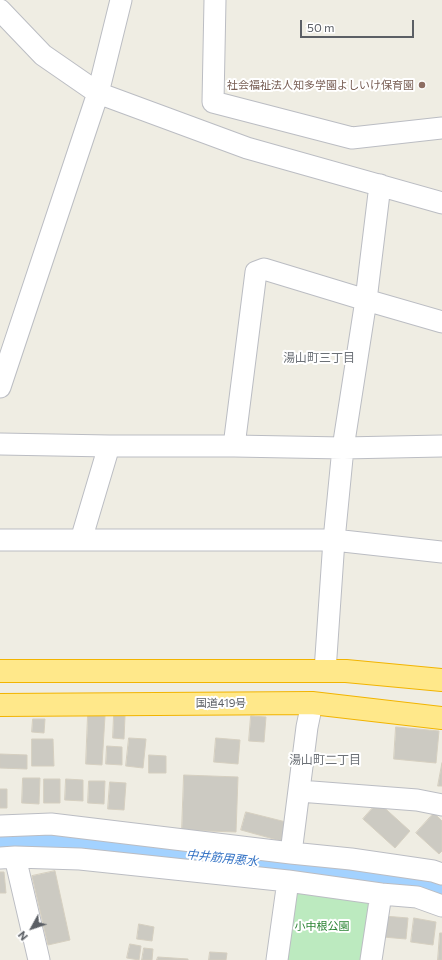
<!DOCTYPE html>
<html>
<head>
<meta charset="utf-8">
<style>
  body { margin:0 }
  #map { position:relative; width:442px; height:960px; overflow:hidden; background:#efede3; font-family:Commissioner,sans-serif }
  canvas { display:block }
  .north { position:absolute; left:12px; top:908px; width:40px; height:40px; -webkit-text-stroke:3px #fff; paint-order:stroke; rotate:230deg; font-size:11px; font-weight:700; line-height:16px; text-align:center; color:#5b5f65 }
  .north::after { content:''; display:block; margin:auto; width:14px; height:18px; background:#5b5f65; clip-path:polygon(50% 0,100% 100%,50% 72%,0 100%) }
  .scale { position:absolute; left:300px; top:20px; width:114px; height:18px; box-sizing:border-box; border:2px solid #5b5f65; border-top:0; padding-left:5px; font-size:12px; line-height:14px; white-space:nowrap; color:#5b5f65; -webkit-text-stroke:3px #fff; paint-order:stroke }
</style>
</head>
<body>
<div id="map">
<canvas width="442" height="960"></canvas>
<div class="north">N</div>
<div class="scale">50 m</div>
</div>
<script>
const c = document.querySelector('canvas').getContext('2d');
c.lineJoin = 'round';
function fill(path, color) { c.fillStyle = color; c.fill(path, 'evenodd'); }
function trace(path, color, width, dash) { c.strokeStyle = color; c.lineWidth = width; c.lineCap = dash ? 'butt' : 'round'; c.setLineDash(dash || []); c.stroke(path); }
function drawText(font, color, halo, rows, align = 'center') {
  c.font = font + ' Commissioner,"Noto Sans JP",sans-serif'; c.lineWidth = 4; c.setLineDash([]); c.textBaseline = 'middle'; c.strokeStyle = halo; c.fillStyle = color; for (const [text, x, y, turn = 0] of rows) {
    c.save(); c.translate(x, y); c.rotate((+turn || 0) * Math.PI / 180); c.textAlign = isNaN(turn) ? turn : align; if (halo) c.strokeText(text, 0, 0); c.fillText(text, 0, 0); c.restore();
  }
}
fill(new Path2D(`
  M293 888 370 900 362 960H284Z`), '#bceabf');
trace(new Path2D(`
  M0 841 101 845 254 862 317 871 388 877 442 891`), '#a3d2ff', 16);
const building = new Path2D(`
  M88 715 105 716 102 765 86 764Z
  M114 715 125 716 124 739 113 738Z
  M251 716 266 717 264 742 249 741Z
  M33 719H45L44 733 32 732Z
  M396 727 439 731 436 763 394 759Z
  M129 738 146 739 143 768 126 766Z
  M216 738 240 740 238 764 214 762Z
  M32 739H53L54 766H32Z
  M107 746 122 747V765L106 764Z
  M0 754 27 755V769L0 768Z
  M149 755 166 756V773H149Z
  M442 763V786H438Z
  M184 775 238 777 236 832 182 830Z
  M23 778H40L39 804 22 803Z
  M44 779H60V803H44Z
  M66 779 83 780V801L65 800Z
  M89 781H105L104 804 88 803Z
  M110 782 126 783 124 810 108 809Z
  M0 789H7V808H0Z
  M378 802 410 831 395 848 363 819Z
  M246 812 286 822 281 841 241 830Z
  M434 813 442 821V851L439 854 416 833Z
  M55 871 70 940 48 945 32 876Z
  M0 872H4L6 893H0Z
  M384 916 408 918 406 939 383 937Z
  M414 918 436 922 433 945 411 942Z
  M139 924 154 927 152 941 137 939Z
  M440 933H442V960H438Z
  M130 944 141 946 139 960 127 958Z
  M144 948 153 949 152 960H142Z
  M210 952 227 953 226 960H209Z
  M158 957 188 959V960H157Z`);
fill(building, '#cccac2');
trace(building, '#d5cfc0', 1);
const minor = new Path2D(`
  M215 0 213 102 352 138 442 128
  M0 10 43 55 98 93 247 148 442 203
  M0 387 98 93 121 0
  M0 444 109 446H234L343 448 442 446
  M234 446 256 272 264 269 366 300 442 322
  M0 540H334L442 552
  M81 540 109 446
  M325 671 334 540 343 448 366 300 380 185
  M299 791 417 800 442 805
  M0 826 51 824 291 853 351 859 433 871 442 874
  M291 853 307 727 312 703
  M15 857 39 960
  M0 858 15 857 80 859 288 881 381 894 417 897 442 906
  M277 960 288 881
  M371 960 381 894`);
const highway = new Path2D(`
  M0 671H346L442 680
  M0 705 312 703 442 718`);
trace(minor, '#bbbdc3', 23);
trace(highway, '#f2b400', 24);
trace(minor, '#fff', 21);
trace(highway, '#ffe88a', 22);
for (const [x, y, r, color] of [
  [422,85,4,"#8d6e63"]
]) { const dot = new Path2D(); dot.arc(x, y, r, 0, 2 * Math.PI); c.fillStyle = color; c.fill(dot); trace(dot, '#fff', 1.5); }
drawText('11px', '#785e54', '#fff', [
  ["社会福祉法人知多学園よしいけ保育園",414,85]
], 'right');
drawText('11px', '#5b5f65', '#fff', [
  ["国道419号",221,703]
]);
drawText('11px', '#2b8434', '#fff', [
  ["小中根公園",322,926]
]);
drawText('12px', '#6c7177', '#fff', [
  ["湯山町三丁目",319,358],
  ["湯山町二丁目",325,760]
]);
drawText('italic 12px', '#3775c6', '#fff', [
  ["中井筋用悪水",222,858,6]
]);
</script>
</body>
</html>
